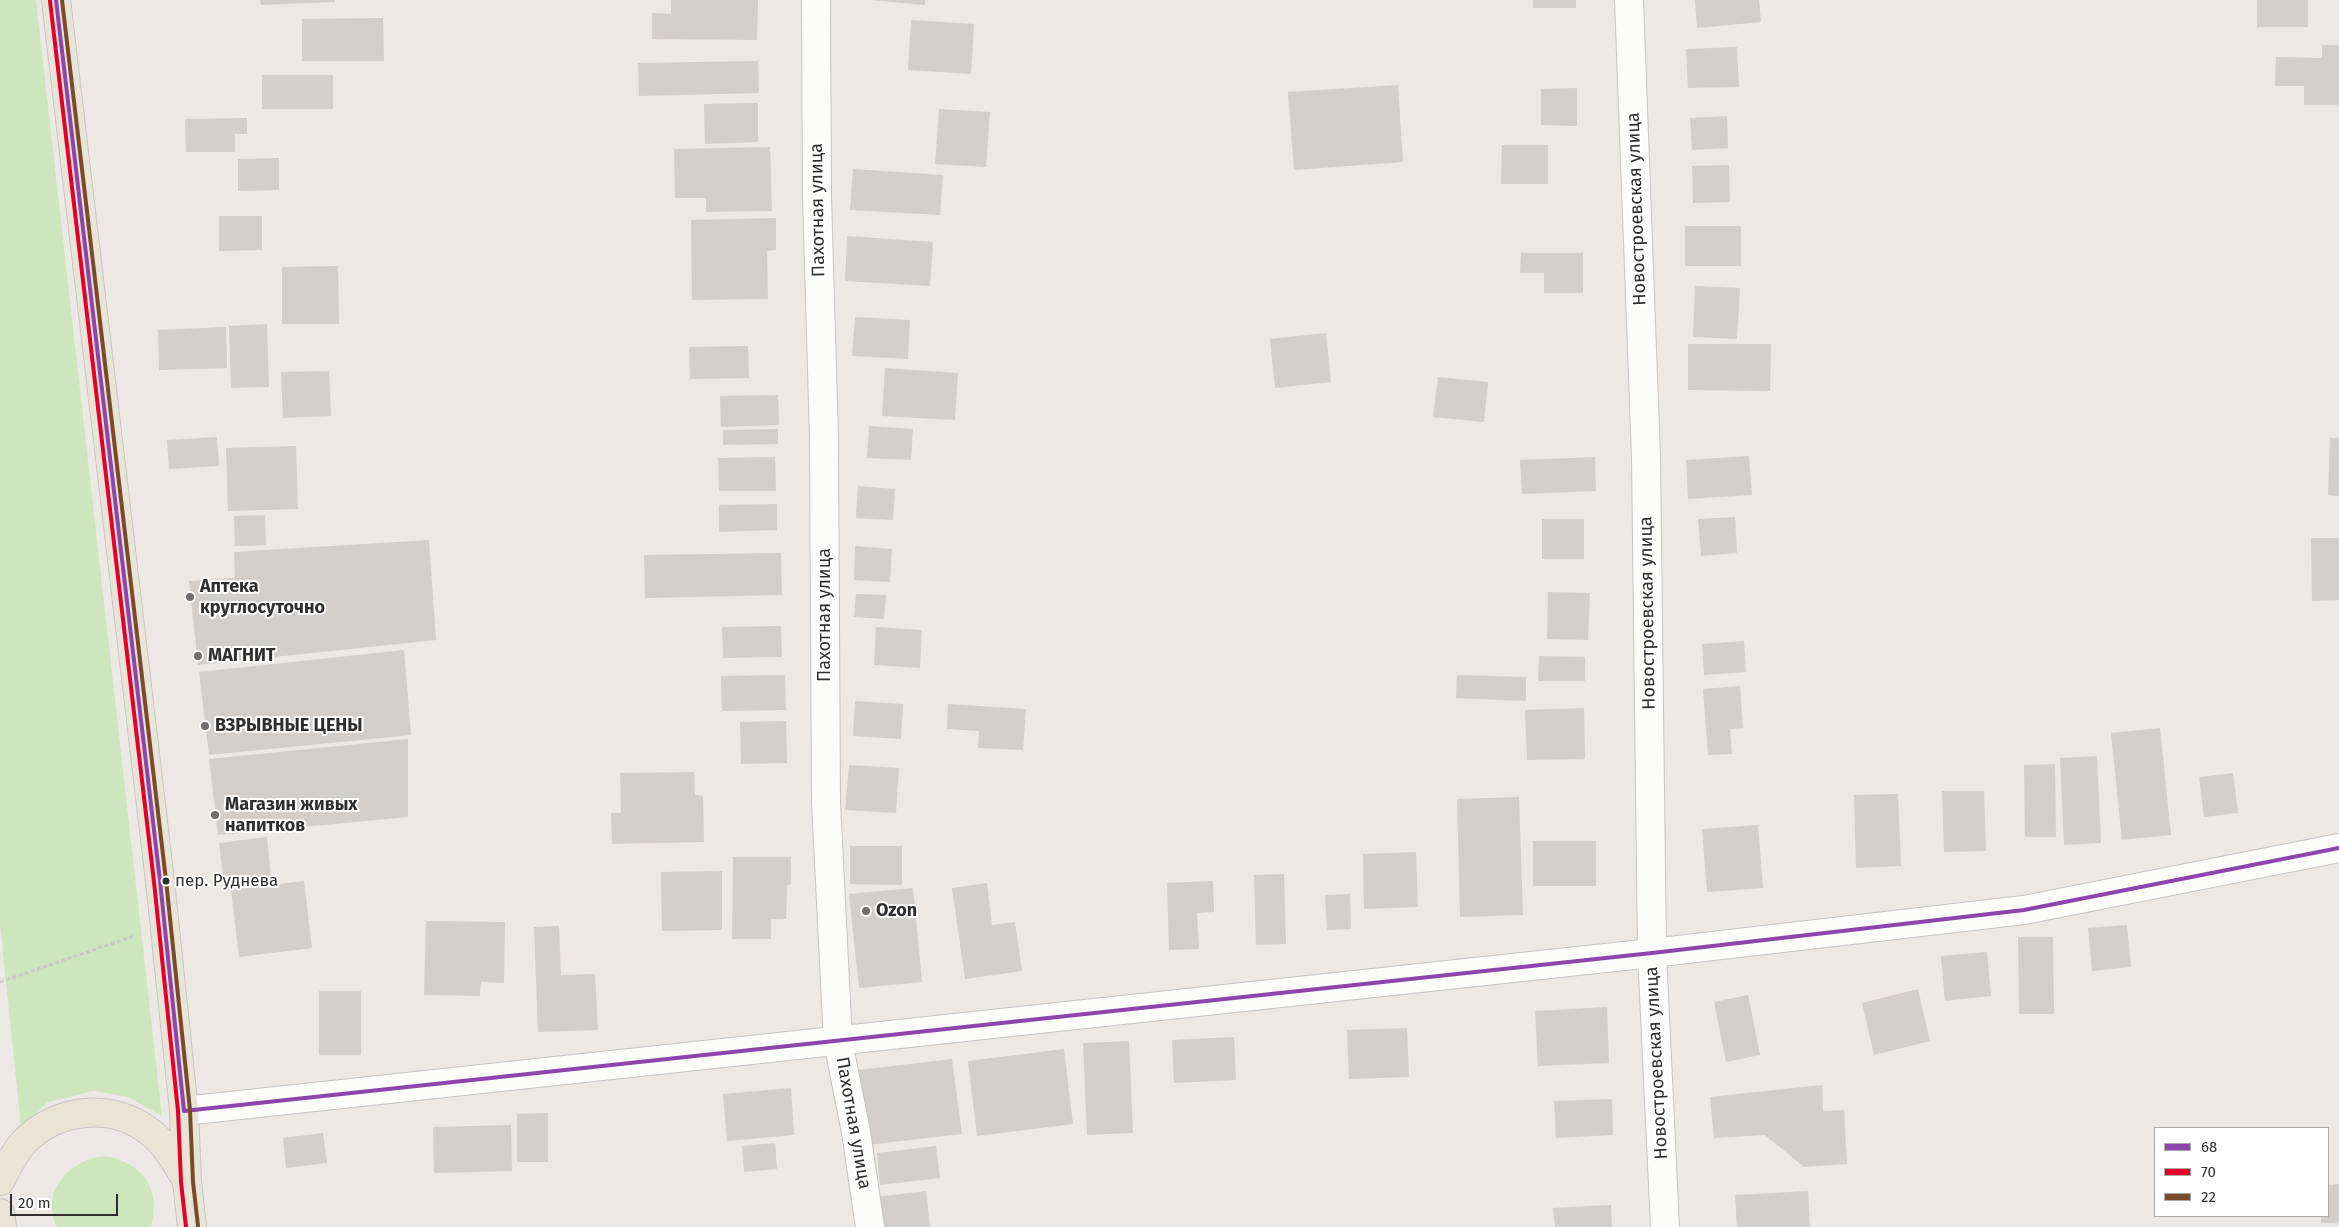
<!DOCTYPE html>
<html>
<head>
<meta charset="utf-8">
<style>
  body { margin:0 }
  #map { position:relative; width:2339px; height:1227px; overflow:hidden; background:#ece8e4; font-family:"Fira Sans",sans-serif }
  canvas { display:block }
  .legend { position:absolute; left:2154px; top:1127px; width:175px; height:90px; box-sizing:border-box; background:#fff; border:1px solid #ababab; margin:0; padding:6px 9px; list-style:none; font-size:15px; color:#2e2e2e }
  .legend li { display:flex; align-items:center; gap:10px; height:25px }
  .legend b { width:25px; border:1px solid #ababab }
  .scale { position:absolute; left:10px; top:1194px; width:108px; height:22px; box-sizing:border-box; border:2px solid #2e2e2e; border-top:0; padding-left:6px; font-size:15px; line-height:18px; white-space:nowrap; color:#2e2e2e; -webkit-text-stroke:4px #fff; paint-order:stroke }
</style>
</head>
<body>
<div id="map">
<canvas width="2339" height="1227"></canvas>
<ul class="legend">
<li><b style="height:6px;background:#8e44ad"></b>68</li>
<li><b style="height:6px;background:#e4002b"></b>70</li>
<li><b style="height:6px;background:#7a4b2a"></b>22</li>
</ul>
<div class="scale">20 m</div>
</div>
<script>
const c = document.querySelector('canvas').getContext('2d');
c.lineJoin = 'round';
function fill(path, color) { c.fillStyle = color; c.fill(path, 'evenodd'); }
function trace(path, color, width, dash) { c.strokeStyle = color; c.lineWidth = width; c.lineCap = dash ? 'butt' : 'round'; c.setLineDash(dash || []); c.stroke(path); }
function drawText(font, color, halo, rows, align = 'center') {
  c.font = font + ' "Fira Sans",sans-serif'; c.lineWidth = 4; c.setLineDash([]); c.textBaseline = 'middle'; c.strokeStyle = halo; c.fillStyle = color; for (const [text, x, y, turn = 0] of rows) {
    c.save(); c.translate(x, y); c.rotate((+turn || 0) * Math.PI / 180); c.textAlign = isNaN(turn) ? turn : align; if (halo) c.strokeText(text, 0, 0); c.fillText(text, 0, 0); c.restore();
  }
}
fill(new Path2D(`
  M0 0H36L162 1116 128 1097 94 1091 48 1102 21 1127 0 924Z
  M107 1156C145 1165 161 1190 151 1227H57C40 1190 71 1158 107 1156Z`), '#cee6be');
fill(new Path2D(`
  M260 0H335V2L261 5Z
  M671 0H758L757 40 652 39V13L671 14Z
  M869 0H925V5Z
  M1533 0H1576V8H1533Z
  M1695 0H1759L1761 22 1697 28Z
  M2257 0H2308V27H2257Z
  M383 18 384 61H302V19Z
  M911 20 974 24 971 74 908 70Z
  M2322 45H2339V105H2304V86H2275L2276 57 2322 58Z
  M1737 47 1739 87 1688 88 1686 49Z
  M758 61 759 93 639 96 638 63Z
  M262 75H333V109H262Z
  M1398 85 1403 162 1294 170 1288 92Z
  M1577 88V126L1541 125V89Z
  M758 103V142L705 144 704 104Z
  M939 109 990 112 986 167 935 164Z
  M1727 116 1728 148 1692 150 1690 118Z
  M247 118V134H235V152H186L185 119Z
  M1502 145H1548V184H1501Z
  M770 147 772 211 706 212V198H675L674 149Z
  M279 158V190L238 191V159Z
  M1729 165 1730 202 1693 203 1692 166Z
  M853 169 943 175 940 215 850 210Z
  M219 216H262V250L219 251Z
  M776 218V250L767 251 768 299 692 300 691 220Z
  M1685 226H1741V266H1685Z
  M847 236 933 242 930 286 845 281Z
  M1521 253H1583V293H1544V273H1520Z
  M338 266 339 324H282V267Z
  M1695 286 1740 288 1737 339 1693 337Z
  M855 317 910 320 908 359 852 356Z
  M267 324 269 387 231 388 229 326Z
  M226 327 227 368 159 370 158 330Z
  M1326 333 1331 382 1275 388 1270 339Z
  M1688 344H1771L1770 391 1688 390Z
  M748 346 749 378 690 379 689 347Z
  M885 368 958 373 955 420 882 416Z
  M329 371 331 416 283 418 281 372Z
  M1438 377 1488 382 1484 422 1433 417Z
  M778 395 779 425 721 427 720 396Z
  M869 426 913 429 911 460 867 458Z
  M778 429V444L723 445V430Z
  M217 437 219 466 169 469 167 440Z
  M2330 438H2339V496L2328 495Z
  M296 446 298 509 228 511 226 448Z
  M1749 456 1752 495 1688 499 1686 460Z
  M775 457 776 491H719L718 458Z
  M1595 457 1596 491 1522 494 1520 460Z
  M858 486 895 489 893 520 856 518Z
  M777 504V530L719 532V505Z
  M265 515 266 545 235 546 234 516Z
  M1735 517 1737 553 1701 556 1698 519Z
  M1542 519H1584V559H1542Z
  M2311 538H2339V600L2312 601Z
  M429 540 436 640 198 665 189 581 235 578 234 552Z
  M855 546 892 549 890 582 854 580Z
  M781 553 782 595 645 598 644 555Z
  M1548 592 1590 593 1588 640 1547 639Z
  M856 594 886 595 884 619 854 617Z
  M781 626 782 657 723 658 722 627Z
  M876 627 922 630 920 668 874 665Z
  M1744 641 1746 672 1704 675 1702 644Z
  M404 650 411 735 209 755 199 672Z
  M1539 656 1585 657V681H1538Z
  M785 675 786 710 722 711 721 676Z
  M1457 675 1526 677V701L1456 698Z
  M1740 686 1743 728 1730 729 1732 754 1708 755 1703 689Z
  M855 701 903 704 901 739 853 736Z
  M948 704 1026 709 1023 750 978 748 979 731 947 729Z
  M1584 708 1585 759 1527 760 1525 710Z
  M786 721 787 763 741 764 740 722Z
  M2160 728 2171 835 2122 840 2111 733Z
  M408 739V817L218 835 209 759Z
  M2097 756 2101 843 2064 845 2060 758Z
  M2055 764 2056 837H2025L2024 765Z
  M849 765 899 768 896 813 845 810Z
  M694 772 695 795 703 796 704 842 612 844 611 813H621L620 773Z
  M2233 773 2238 813 2204 817 2199 777Z
  M1942 791H1984L1986 851 1944 852Z
  M1898 794 1901 866 1856 868 1854 795Z
  M1519 797 1523 915 1460 917 1457 799Z
  M1758 825 1763 888 1707 892 1702 829Z
  M267 837 271 878 224 883 219 843Z
  M1533 841H1596V886H1533Z
  M850 846H902V885L850 884Z
  M1416 852 1418 907 1364 909 1363 854Z
  M733 857H791V884L787 885 786 919H771V939H732Z
  M722 871V930L662 931 661 872Z
  M1284 874 1286 944 1256 945 1254 875Z
  M304 881 312 948 239 957 231 890Z
  M1213 881 1214 912 1197 913 1199 949 1169 950 1167 883Z
  M987 883 992 925 1015 922 1022 971 965 979 952 888Z
  M913 888 922 982 859 988 849 894Z
  M1350 894 1351 929 1327 930 1325 895Z
  M426 921 505 922 504 983 481 982 480 996 424 995Z
  M2127 925 2131 967 2092 971 2088 928Z
  M559 926 561 975 595 974 598 1030 538 1032 534 927Z
  M2018 937H2053L2054 1014H2019Z
  M1987 952 1991 996 1945 1001 1941 956Z
  M1918 989 1930 1041 1874 1055 1862 1003Z
  M319 991H361V1055H319Z
  M1748 995 1760 1055 1726 1062 1714 1002Z
  M1607 1007 1609 1063 1538 1066 1535 1011Z
  M1407 1028 1409 1077 1349 1079 1347 1030Z
  M1234 1037 1236 1080 1174 1083 1172 1040Z
  M1129 1041 1133 1133 1087 1135 1083 1043Z
  M1064 1049 1073 1124 977 1136 968 1061Z
  M952 1059 962 1134 867 1145 858 1070Z
  M1822 1085 1823 1111 1844 1110 1847 1164 1804 1167 1765 1135 1714 1138 1710 1097Z
  M791 1088 794 1135 727 1141 723 1094Z
  M1612 1099 1613 1135 1556 1138 1554 1101Z
  M548 1113V1162H517V1114Z
  M511 1125 512 1171 434 1173 433 1127Z
  M323 1133 327 1163 286 1168 283 1138Z
  M775 1143 777 1169 744 1172 742 1146Z
  M936 1146 940 1178 880 1185 877 1153Z
  M2339 1184V1223H2321V1216H2328V1185Z
  M926 1191 930 1227H879L875 1197Z
  M1808 1191 1810 1227H1737L1735 1195Z
  M1611 1205 1612 1227H1555L1553 1208Z`), '#d1cecb');
const minor = new Path2D(`
  M816 0 817 196 824 439 826 802 838 1042 856 1132 870 1227
  M1629 0 1646 457 1652 953 1665 1227
  M184 1111 1652 953 2024 910 2339 848`);
const major = new Path2D(`
  M56 0 160 881 184 1111 187 1182 192 1227
  M0 1181C7 1168 14 1153 24 1142 57 1108 112 1102 150 1132 166 1144 176 1163 187 1181
  M0 1213 2 1227`);
trace(minor, '#c5c4c5', 30);
trace(major, '#c6c5c4', 30);
trace(new Path2D(`
  M0 982 134 936`), '#c9c9c8', 3, [4, 2.5]);
trace(minor, '#fcfcfb', 28);
trace(major, '#e8e4d6', 28);
trace(new Path2D(`
  M56 0 160 881 184 1111 1652 953 2024 910 2339 848`), '#8e44ad', 4);
trace(new Path2D(`
  M50 1 154 882 178 1111 181 1182 186 1227`), '#e4002b', 4);
trace(new Path2D(`
  M62 0 166 880 190 1110 193 1182 198 1226`), '#7a4b2a', 4);
for (const [x, y, r, color] of [
  [190,597,5,"#706f6e"],
  [198,656,5,"#706f6e"],
  [205,726,5,"#706f6e"],
  [215,815,5,"#706f6e"],
  [166,881,4.5,"#2e2e2e"],
  [866,911,5,"#706f6e"]
]) { const dot = new Path2D(); dot.arc(x, y, r, 0, 2 * Math.PI); c.fillStyle = color; c.fill(dot); trace(dot, '#fff', 2); }
drawText('17px', '#2e2e2e', '#fff', [
  ["пер. Руднева",175,881]
], 'left');
drawText('18px', '#2e2e2e', '#fff', [
  ["Новостроевская улица",1637,209,-92],
  ["Пахотная улица",818,210,-91],
  ["Новостроевская улица",1648,613,-91],
  ["Пахотная улица",825,615,-90],
  ["Новостроевская улица",1657,1063,-93],
  ["Пахотная улица",853,1123,80]
]);
drawText('bold 18px', '#2e2e2e', '#fff', [
  ["Аптека",200,587],
  ["круглосуточно",200,608],
  ["МАГНИТ",208,656],
  ["ВЗРЫВНЫЕ ЦЕНЫ",215,726],
  ["Магазин живых",225,805],
  ["напитков",225,826],
  ["Ozon",876,911]
], 'left');
</script>
</body>
</html>
